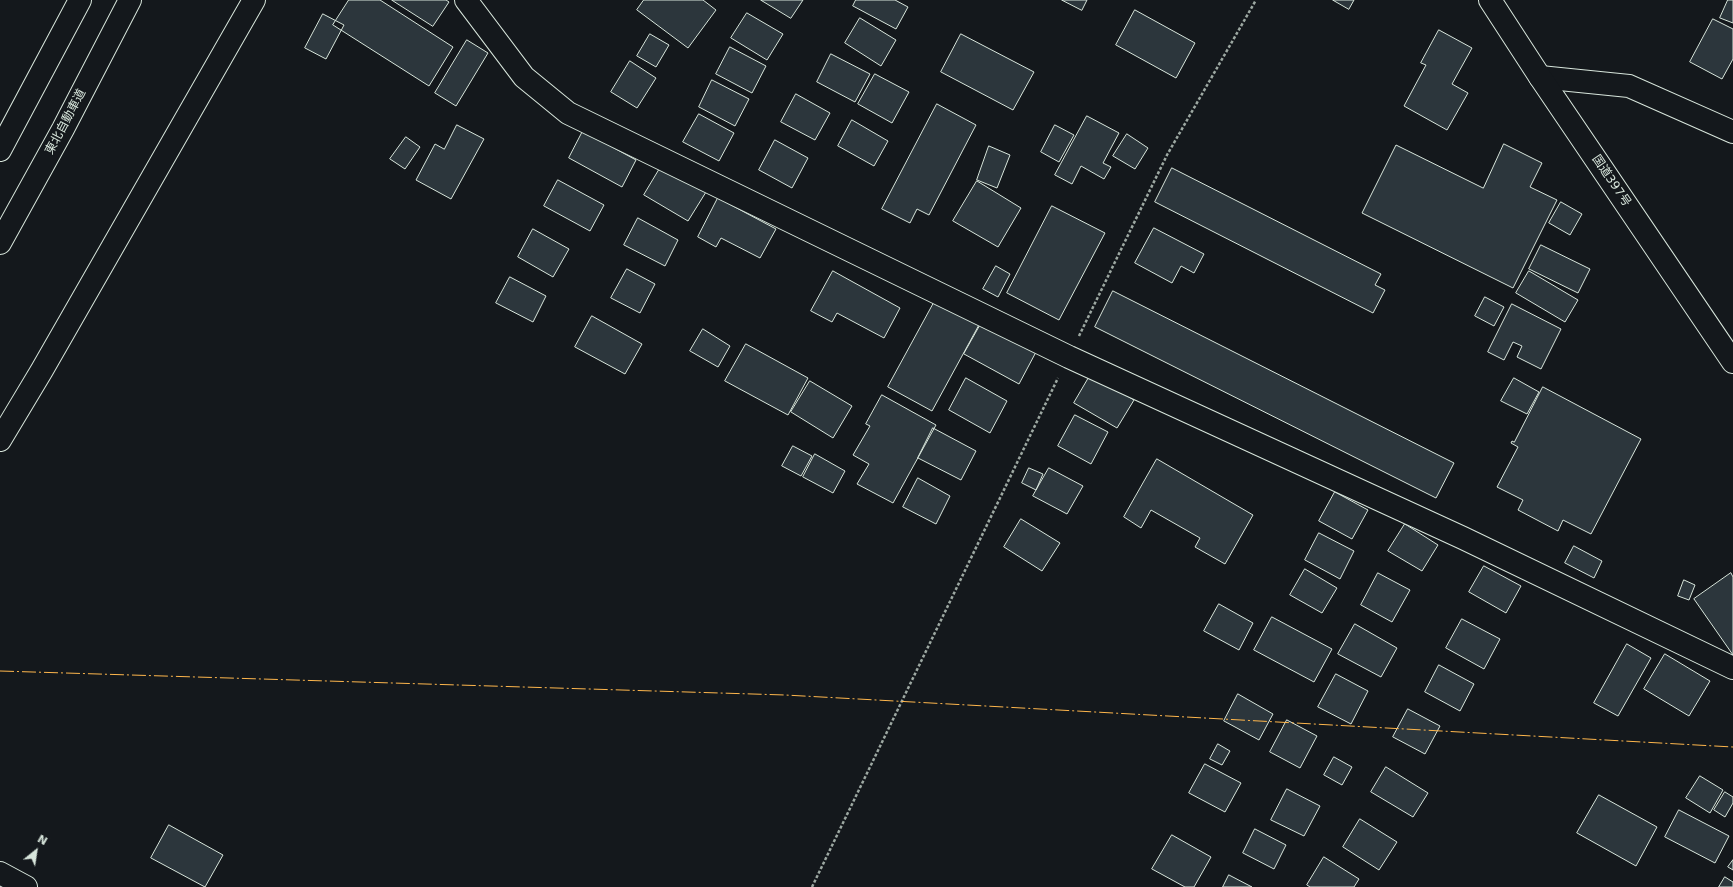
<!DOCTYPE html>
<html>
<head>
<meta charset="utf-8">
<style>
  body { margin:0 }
  #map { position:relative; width:1733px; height:887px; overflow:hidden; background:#14181c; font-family:"DejaVu Sans",sans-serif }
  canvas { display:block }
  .north { position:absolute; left:16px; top:831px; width:40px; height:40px; -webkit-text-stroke:3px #14181c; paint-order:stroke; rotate:30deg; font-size:11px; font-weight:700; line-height:16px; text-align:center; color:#d8e6dc }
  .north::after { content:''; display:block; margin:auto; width:14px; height:18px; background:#d8e6dc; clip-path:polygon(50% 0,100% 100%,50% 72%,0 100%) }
</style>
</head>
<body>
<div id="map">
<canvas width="1733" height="887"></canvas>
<div class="north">N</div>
</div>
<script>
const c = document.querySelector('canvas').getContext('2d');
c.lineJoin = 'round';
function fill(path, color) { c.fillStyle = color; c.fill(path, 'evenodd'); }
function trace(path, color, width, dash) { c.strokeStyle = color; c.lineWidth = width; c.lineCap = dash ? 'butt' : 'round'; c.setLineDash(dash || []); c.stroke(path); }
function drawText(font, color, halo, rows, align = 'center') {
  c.font = font + ' "DejaVu Sans","Noto Sans JP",sans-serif'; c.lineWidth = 3; c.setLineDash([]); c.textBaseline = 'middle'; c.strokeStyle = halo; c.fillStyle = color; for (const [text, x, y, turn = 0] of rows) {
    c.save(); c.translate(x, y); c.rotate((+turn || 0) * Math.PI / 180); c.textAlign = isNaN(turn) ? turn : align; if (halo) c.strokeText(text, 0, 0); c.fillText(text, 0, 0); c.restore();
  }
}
const building = new Path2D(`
  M349 0H380L453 47 429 86 333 25Z
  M392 0H446L449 2 433 26Z
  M644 0H703L716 10 688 48 637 10Z
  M761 0H803L791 18Z
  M856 0H895L908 7 896 29 853 6Z
  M1062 0H1087L1082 10Z
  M1333 0H1354L1349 9Z
  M1728 0H1733V23L1720 18Z
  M1135 10 1195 43 1176 78 1116 45Z
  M747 13 783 34 767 60 731 38Z
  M323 14 344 25 326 59 305 48Z
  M860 18 896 40 881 66 845 43Z
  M1713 19 1733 29V59L1722 79 1690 62Z
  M1439 30 1472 48 1452 84 1468 93 1447 130 1404 106 1426 65 1421 63Z
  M650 34 669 45 656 67 637 56Z
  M961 34 1034 72 1013 110 941 72Z
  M467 40 488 53 456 106 435 93Z
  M730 47 766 66 752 93 716 74Z
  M831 54 870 74 855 102 817 82Z
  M630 61 656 78 637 108 611 92Z
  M875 74 909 92 892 123 858 104Z
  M712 80 749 99 735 126 699 107Z
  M796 94 830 113 815 140 781 122Z
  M937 104 976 125 929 215 917 209 910 223 882 209Z
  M699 114 734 133 719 161 683 142Z
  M1087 116 1119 133 1103 163 1111 167 1104 179 1081 166 1072 184 1055 175Z
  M852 120 888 141 874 166 838 146Z
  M457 125 484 139 451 199 416 180 435 144 444 149Z
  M1055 125 1074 135 1059 162 1041 152Z
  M583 131 636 160 622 187 569 158Z
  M1127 134 1148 148 1135 169 1113 156Z
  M406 137 420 147 405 169 390 159Z
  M775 140 808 158 792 188 759 170Z
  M1504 144 1542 163 1530 187 1557 200 1513 288 1362 213 1396 145 1483 188Z
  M989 146 1010 155 997 188 977 180Z
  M662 165 706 192 688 221 644 195Z
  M1172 168 1381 274 1375 285 1385 290 1373 313 1155 202Z
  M558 180 604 205 590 231 544 206Z
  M977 181 1021 208 998 247 953 221Z
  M718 198 776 229 760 258 721 238 716 247 698 237Z
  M1561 202 1582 214 1570 235 1549 223Z
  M1052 206 1105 233 1059 320 1007 293Z
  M638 218 678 240 665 266 624 245Z
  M1154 228 1204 254 1194 273 1181 266 1172 283 1135 263Z
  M533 229 569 249 553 277 518 257Z
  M1541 245 1590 269 1578 293 1529 269Z
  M996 266 1010 274 998 297 983 289Z
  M627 269 655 284 640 313 611 298Z
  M833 271 900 308 884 338 837 313 832 322 811 311Z
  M1529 271 1578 300 1565 322 1516 293Z
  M510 277 546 296 533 322 496 303Z
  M1113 291 1454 463 1436 498 1095 327Z
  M1485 297 1504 307 1494 326 1475 316Z
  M936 299 980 323 932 411 888 387Z
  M1512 304 1561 329 1541 369 1517 357 1522 346 1513 342 1504 360 1488 352Z
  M592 316 642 344 625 374 575 347Z
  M982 322 1036 352 1019 384 964 354Z
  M703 329 730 346 718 367 690 351Z
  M746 344 808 378 788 415 725 381Z
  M1091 374 1134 400 1117 428 1074 403Z
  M966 378 1007 401 990 433 949 410Z
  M1514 378 1539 392 1527 414 1501 401Z
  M810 381 852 406 833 438 791 412Z
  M1543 387 1641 439 1591 534 1563 520 1558 531 1518 510 1523 500 1497 487 1518 447 1511 443 1512 441 1514 442Z
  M882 395 936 425 893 503 857 484 869 464 853 455 870 426 866 424Z
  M1075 415 1108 432 1091 464 1058 446Z
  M933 428 976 451 961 480 918 458Z
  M793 446 812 456 801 476 782 466Z
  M815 454 845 471 833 493 803 477Z
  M1157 459 1253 515 1225 564 1195 547 1200 538 1151 510 1141 528 1124 517Z
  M1029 468 1043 474 1036 490 1022 483Z
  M1049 468 1083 486 1067 514 1033 496Z
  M918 478 950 496 936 524 903 507Z
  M1335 492 1368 510 1352 539 1319 521Z
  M1021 519 1060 543 1042 571 1004 547Z
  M1405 524 1438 545 1422 571 1388 551Z
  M1319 533 1354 551 1340 579 1305 560Z
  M1574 546 1602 561 1594 578 1565 563Z
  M1484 566 1521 586 1506 613 1469 592Z
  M1305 569 1337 588 1322 613 1290 595Z
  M1378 573 1410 590 1392 622 1361 605Z
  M1731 573 1733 577V655L1694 599Z
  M1684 580 1695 585 1689 600 1678 596Z
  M1219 604 1253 623 1239 650 1204 631Z
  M1272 617 1332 649 1314 682 1254 650Z
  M1462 619 1500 639 1484 669 1446 648Z
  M1355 624 1397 648 1381 677 1338 654Z
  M1627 644 1651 658 1618 716 1594 703Z
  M1665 654 1710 681 1689 716 1644 689Z
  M1439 665 1474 684 1460 711 1425 692Z
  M1336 674 1368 691 1351 724 1318 707Z
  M1238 694 1273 714 1259 740 1224 721Z
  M1408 709 1440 726 1425 754 1393 737Z
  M1287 720 1317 736 1300 768 1270 752Z
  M1218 744 1230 751 1222 765 1210 759Z
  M1334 757 1352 767 1342 785 1324 775Z
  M1205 764 1241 783 1225 812 1189 793Z
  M1386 767 1428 793 1413 817 1371 792Z
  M1700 776 1723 790 1710 813 1686 798Z
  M1287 789 1320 806 1304 836 1271 820Z
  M1725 792 1733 797V803L1725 817 1714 810Z
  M1599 795 1657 827 1636 866 1577 833Z
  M1679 810 1729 836 1715 863 1665 837Z
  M1360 819 1397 842 1379 870 1343 847Z
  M169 825 223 855 205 887 151 858Z
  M1255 829 1286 845 1274 869 1243 853Z
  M1172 835 1211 857 1194 887H1185L1152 869Z
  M1324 857 1359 879 1354 887H1310L1307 885Z
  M1733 860V870L1728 867Z
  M1229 875 1252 887H1223Z
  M1725 877 1733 882V887H1719Z`);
fill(building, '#2c363c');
trace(building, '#d8e6dc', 1);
const minor = new Path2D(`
  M466 0 524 77 568 113 1069 357 1463 538 1733 668
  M1540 77 1629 86 1733 132
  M0 440 42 370 254 0
  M0 873 26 887`);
const trunk = new Path2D(`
  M1490 0 1540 77 1733 362`);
const motorway = new Path2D(`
  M0 150 80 0
  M0 243 63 129 130 0`);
trace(minor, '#d8e6dc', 24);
trace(trunk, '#d8e6dc', 24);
trace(motorway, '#d8e6dc', 24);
trace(new Path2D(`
  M1079 336 1167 155 1256 0
  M812 887 1058 378`), '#9da8a2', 2.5, [3, 2]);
trace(minor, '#14181c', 22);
trace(trunk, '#14181c', 22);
trace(motorway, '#14181c', 22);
trace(new Path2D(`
  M0 671 785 695 1733 747`), '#ffb74d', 1, [14, 3, 2, 3]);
drawText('12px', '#d8e6dc', '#14181c', [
  ["東北自動車道",66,122,-62],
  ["国道397号",1611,181,56]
]);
</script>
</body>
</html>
